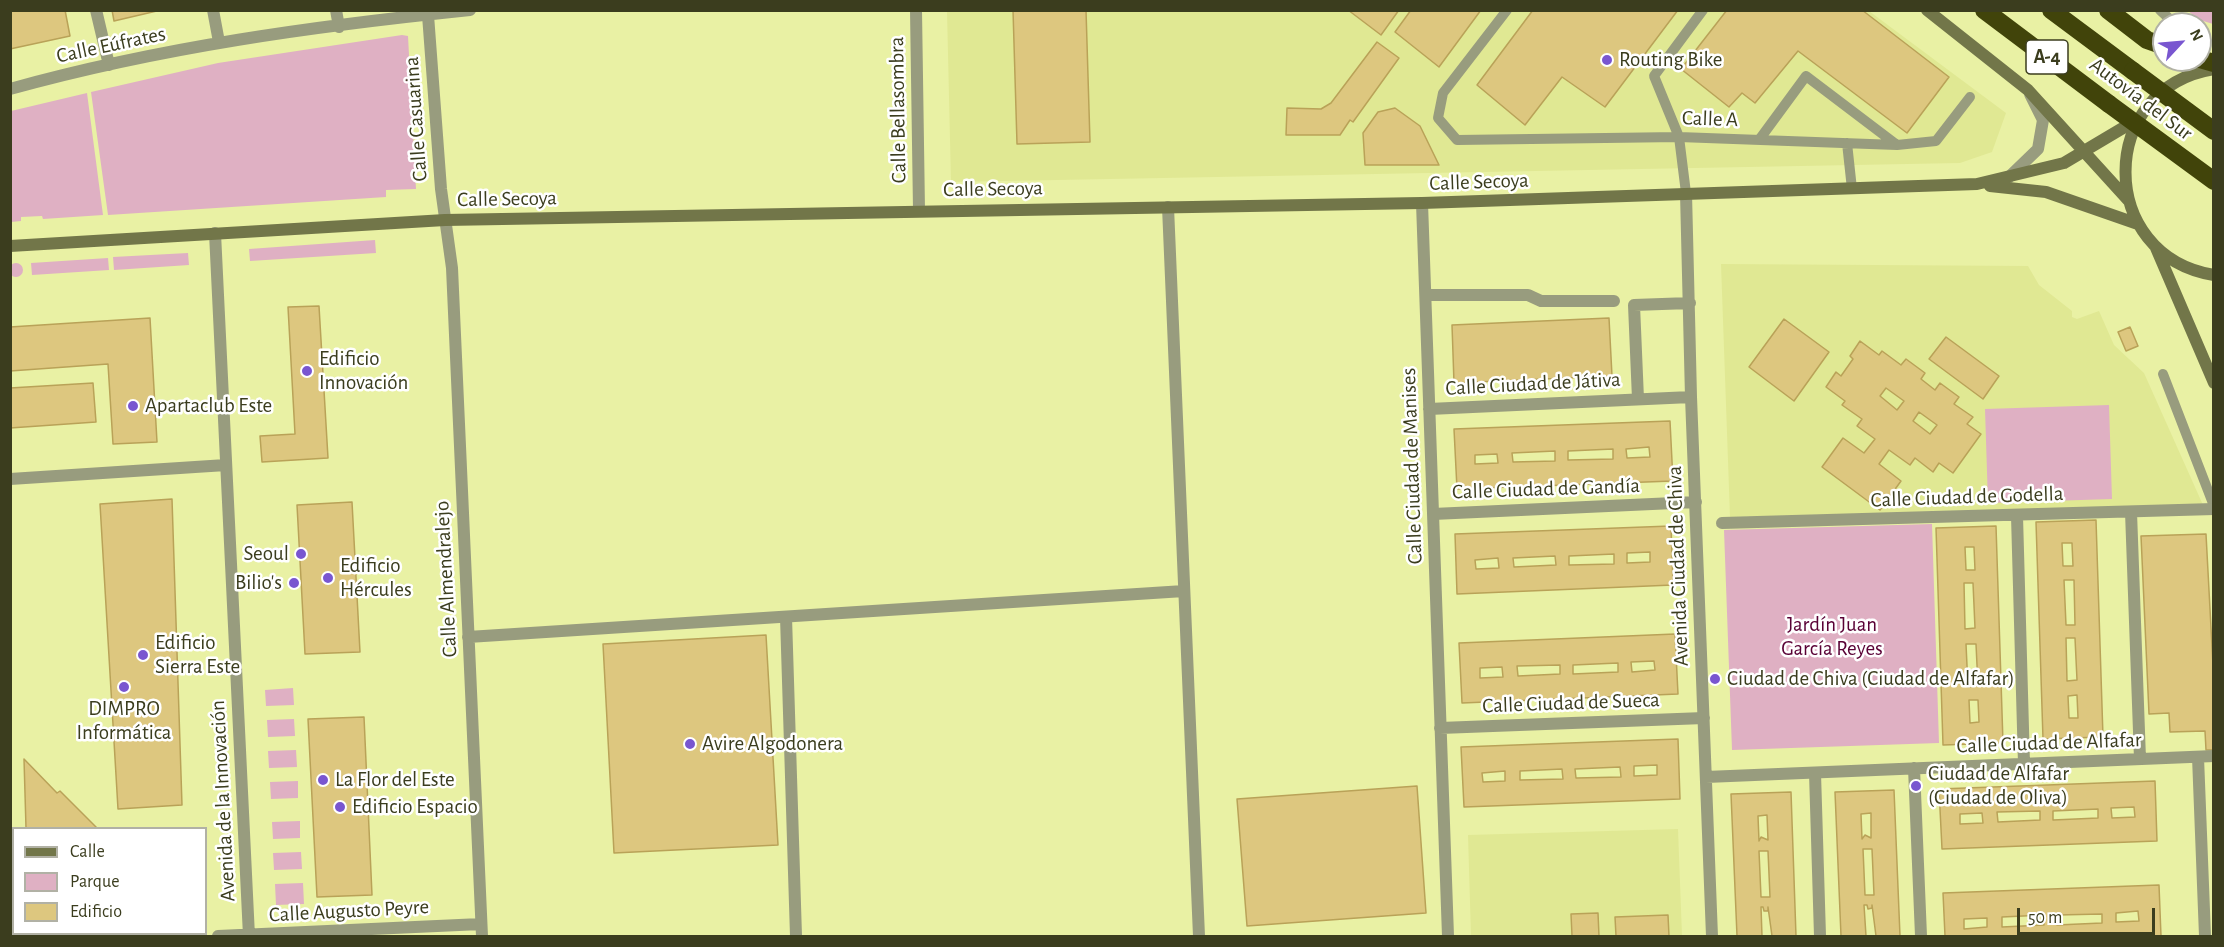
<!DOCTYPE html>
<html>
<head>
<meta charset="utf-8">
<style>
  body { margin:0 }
  #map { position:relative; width:2224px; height:947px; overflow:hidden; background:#e9f1a4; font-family:"Alegreya Sans",sans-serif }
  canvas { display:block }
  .frame { position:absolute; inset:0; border:12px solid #3b3d1e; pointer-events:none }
  .legend { position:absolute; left:12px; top:827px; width:195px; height:108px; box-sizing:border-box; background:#fff; border:2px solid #b1b1a5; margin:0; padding:8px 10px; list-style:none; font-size:18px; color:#3b3d1e }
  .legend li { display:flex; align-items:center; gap:12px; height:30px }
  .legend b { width:30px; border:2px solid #b1b1a5 }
  .north { position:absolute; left:2152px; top:12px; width:60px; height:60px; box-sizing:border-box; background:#fff; border:2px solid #b1b1a5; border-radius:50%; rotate:64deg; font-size:16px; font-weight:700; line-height:24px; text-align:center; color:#3b3d1e }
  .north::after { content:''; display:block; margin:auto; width:21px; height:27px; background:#7956d0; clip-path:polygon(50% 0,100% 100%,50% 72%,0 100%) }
  .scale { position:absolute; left:2017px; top:908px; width:138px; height:27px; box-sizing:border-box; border:3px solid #3b3d1e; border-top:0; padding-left:8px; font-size:18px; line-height:21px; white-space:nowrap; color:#3b3d1e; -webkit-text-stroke:4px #fff; paint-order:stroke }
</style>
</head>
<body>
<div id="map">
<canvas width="2224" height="947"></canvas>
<div class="frame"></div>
<ul class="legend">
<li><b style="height:8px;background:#727649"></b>Calle</li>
<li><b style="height:16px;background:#dfb0c3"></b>Parque</li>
<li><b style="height:16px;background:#ddc77f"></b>Edificio</li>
</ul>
<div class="north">N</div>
<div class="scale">50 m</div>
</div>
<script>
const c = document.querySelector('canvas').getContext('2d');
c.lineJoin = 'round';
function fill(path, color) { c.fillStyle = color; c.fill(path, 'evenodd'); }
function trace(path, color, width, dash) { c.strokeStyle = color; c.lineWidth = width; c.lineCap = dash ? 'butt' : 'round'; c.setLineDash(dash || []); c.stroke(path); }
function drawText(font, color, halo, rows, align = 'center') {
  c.font = font + ' "Alegreya Sans",sans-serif'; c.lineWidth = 5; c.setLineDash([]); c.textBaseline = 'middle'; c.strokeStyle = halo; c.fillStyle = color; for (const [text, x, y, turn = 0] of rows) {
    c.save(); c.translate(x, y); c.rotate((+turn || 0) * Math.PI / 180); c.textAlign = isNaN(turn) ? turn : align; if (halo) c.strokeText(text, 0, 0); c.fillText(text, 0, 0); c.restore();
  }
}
fill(new Path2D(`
  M947 11H1869L2006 113 1992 152 1960 163 951 182Z
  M1721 264 2028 266 2039 285 2072 311V317L2077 319 2099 311 2114 345 2144 373 2203 505 1730 517Z
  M1678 829 1682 936H1471L1468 835Z`), '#e0e893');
fill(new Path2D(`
  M2188 11H2213V24L2200 20Z
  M402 35 408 36 416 189 386 190V197L108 215 91 92 218 63Z
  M87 93 103 215 43 219 42 216 21 217V221L11 222V111Z
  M375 240 376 253 250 261 249 249Z
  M188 253 189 265 114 270 113 257Z
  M108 258 109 270 32 275 31 263Z
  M9 270a7 7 0 1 1 14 0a7 7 0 1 1-14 0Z
  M2109 405 2112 499 1988 503 1985 409Z
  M1932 524 1939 743 1732 750 1724 530Z
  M293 688 294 705 266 706 265 690Z
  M294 719 295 736 268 737 267 720Z
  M296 750 297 767 269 768 268 751Z
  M298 781V798L271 799 270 782Z
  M300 821V838L273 839 272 822Z
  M301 852 302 869 274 870 273 853Z
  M303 883 304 904 276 905 275 884Z`), '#dfb0c3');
const building = new Path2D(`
  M10 10H65L70 36 10 49Z
  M112 10H161L114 21Z
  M1013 10H1086L1090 142 1017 144Z
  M1348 10H1399L1381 35Z
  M1411 10H1481L1439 67 1395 32Z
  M1533 10H1678L1605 107 1562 77 1525 125 1477 85Z
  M1727 10H1862L1949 77 1907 133 1798 51 1755 103 1742 93 1729 107 1681 69Z
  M1377 42 1399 58 1353 122 1350 120 1340 135H1286L1287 108 1321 109 1331 103Z
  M1395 108 1420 126 1439 165H1365L1363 133 1378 112Z
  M319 306 328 458 262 462 260 436 295 434 288 307Z
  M150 318 157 442 113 444 108 364 10 371V327Z
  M1609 318 1612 376 1454 383 1452 325Z
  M1784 319 1829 352 1794 401 1749 367Z
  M2130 327 2138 346 2126 351 2118 332Z
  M1946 337 1999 376 1983 399 1929 359Z
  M1860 341 1879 355 1882 351 1901 365 1906 359 1925 373 1921 379 1935 390 1940 383 1959 397 1954 404 1973 417 1967 424 1981 434 1953 473 1939 463 1933 472 1915 458 1910 465 1889 450 1879 464 1901 481 1880 510 1822 467 1843 438 1864 453 1875 439 1857 426 1862 419 1842 405 1845 401 1826 387 1836 372 1841 376 1853 359 1850 356ZM1886 388 1904 401 1897 410 1880 396ZM1919 412 1937 425 1930 434 1913 421Z
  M93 383 96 422 10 428V388Z
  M1670 421 1673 481 1457 489 1454 429ZM1649 447 1650 457 1627 458 1626 449ZM1613 449V459L1568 460V451ZM1555 451V461L1513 462 1512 453ZM1497 454 1498 463 1475 464V455Z
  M172 499 182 805 118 809 100 504Z
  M352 502 360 652 305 654 297 505Z
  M2096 520 2103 737 2043 739 2036 522ZM2062 543H2072L2073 566H2063ZM2064 580H2074L2075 625H2066ZM2066 638H2075L2077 680 2067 681ZM2077 695 2078 718H2069L2068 696Z
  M1671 526 1673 585 1457 594 1455 534ZM1650 552V562L1627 563V553ZM1614 554V564L1569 565V556ZM1555 556 1556 565 1514 567 1513 558ZM1498 558 1499 568 1476 569 1475 560Z
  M1996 526 2003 743 1943 745 1936 528ZM1965 547H1974L1975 570H1966ZM1964 583H1973L1975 628 1965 629ZM1966 644H1976L1978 686 1968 687ZM1969 700H1978L1979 722 1970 723Z
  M2206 534 2214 684V750H2206L2205 731 2170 732 2169 713 2149 714 2141 536Z
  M1675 634 1678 694 1462 703 1459 643ZM1654 661 1655 670 1632 672 1631 662ZM1618 663V672L1573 674V665ZM1560 665V674L1518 676 1517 666ZM1502 667 1503 677 1480 678V668Z
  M766 635 778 845 614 853 603 644Z
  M364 717 372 895 317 897 308 719Z
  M1678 739 1680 799 1464 807 1461 747ZM1657 765V775L1634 776V766ZM1620 767 1621 777 1576 778 1575 769ZM1562 769 1563 779 1520 780V771ZM1505 771V781L1483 782 1482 773Z
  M24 759 57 793 60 791 97 828H26Z
  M2155 781 2157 841 1942 849 1939 789ZM2134 807 2135 817 2112 818 2111 808ZM2098 809V818L2053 820V811ZM2040 811V820L1998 822 1997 812ZM1982 813 1983 823 1960 824V814Z
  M1417 786 1426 913 1247 926 1237 799Z
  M1894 790 1900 936H1876L1872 905V908L1868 909 1867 905H1864L1866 936H1841L1835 792ZM1871 813V838L1865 835 1862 839 1861 814ZM1863 849H1872L1874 895H1865Z
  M1791 792 1796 936H1772L1768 907V911H1764L1763 907H1761L1762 936H1737L1731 794ZM1767 815 1768 840 1761 837 1759 841 1758 816ZM1759 851H1768L1770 897H1761Z
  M2159 885 2161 936H1945L1943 893ZM2138 911 2139 921 2116 922V913ZM2102 914V923L2057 925V915ZM2044 915V925L2002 927V917ZM1987 918V927L1964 929V919Z
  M1598 913 1599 936H1572L1571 914Z
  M1668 915 1669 936H1616L1615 917Z`);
fill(building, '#ddc77f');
trace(building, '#b9a258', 1.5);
trace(new Path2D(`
  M1507 10 1443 93 1438 118 1457 140 1679 137 1897 145 1936 141 1970 97
  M2160 10 2175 24
  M1759 140 1806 76 1897 145
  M1847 143 1852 189
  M1686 193 1679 137 1654 76 1703 10
  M2163 374 2214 506`), '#989c7e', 10);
trace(new Path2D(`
  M96 10 109 65
  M213 10 219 42
  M336 10 339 27
  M916 10 919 210
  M428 15 441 189 452 268 482 936
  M10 89C161 47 315 26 470 10
  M2008 178 2038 149 2043 120 2030 94
  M1686 193 1691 397 1712 936
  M1422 203 1448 936
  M1168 207 1199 936
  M215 233 249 936
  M1427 295H1528L1541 301H1614
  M1638 399 1634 305 1690 303
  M1429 409 1691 397
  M10 479 226 465
  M2131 512 2140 759
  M1433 514 1696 502
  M2017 516 2024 764
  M1722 523 2214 509
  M786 617 796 936
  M468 637 1184 591
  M1440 728 1704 718
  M2198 757 2205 936
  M1914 768 1921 936
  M1815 773 1820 936
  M1706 777 2214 756
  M10 863 14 907
  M15 934 16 936
  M218 936 481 924`), '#989c7e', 12);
trace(new Path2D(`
  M1927 10 2028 90 2128 200
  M2214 69C2096 88 2096 256 2214 275
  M1990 186 2046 192 2138 224
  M10 246 445 220 1422 203 1977 184 2064 163 2138 119
  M2156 248 2214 383`), '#727649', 12);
trace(new Path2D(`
  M1984 10 2109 104
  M2051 10 2133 71
  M2108 10 2147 40 2164 46
  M2200 59 2214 63`), '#41440a', 18);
trace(new Path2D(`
  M2133 71 2214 131
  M2109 104 2214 181`), '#41440a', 18);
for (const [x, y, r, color] of [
  [1607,60,6,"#7956d0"],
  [307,371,6,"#7956d0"],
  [133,406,6,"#7956d0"],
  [301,554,6,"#7956d0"],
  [328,578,6,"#7956d0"],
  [294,583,6,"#7956d0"],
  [143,655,6,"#7956d0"],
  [1715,679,6,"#7956d0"],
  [124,687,6,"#7956d0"],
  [690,744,6,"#7956d0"],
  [323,780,6,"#7956d0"],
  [1916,786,6,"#7956d0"],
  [340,807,6,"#7956d0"]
]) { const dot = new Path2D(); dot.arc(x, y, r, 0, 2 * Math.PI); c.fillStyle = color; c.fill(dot); trace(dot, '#fff', 2); }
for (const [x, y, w] of [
  [2047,57,42]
]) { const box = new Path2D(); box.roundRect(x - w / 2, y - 17, w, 34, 4.5); c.fillStyle = '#fff'; c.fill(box); trace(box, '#3b3d1e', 1.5); }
drawText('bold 20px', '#3b3d1e', null, [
  ["A-4",2047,57]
]);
drawText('21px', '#3b3d1e', '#fff', [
  ["Calle Eúfrates",111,45,-12],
  ["Autovía del Sur",2141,99,37],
  ["Calle Bellasombra",898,110,-91],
  ["Calle Casuarina",416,119,-94],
  ["Calle A",1710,119,2],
  ["Calle Secoya",1479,182,-2],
  ["Calle Secoya",993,189,-1],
  ["Calle Secoya",507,199,-1],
  ["Calle Ciudad de Játiva",1533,384,-3],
  ["Calle Ciudad de Manises",1412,466,-92],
  ["Calle Ciudad de Gandía",1546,489,-2],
  ["Calle Ciudad de Godella",1967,497,-2],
  ["Avenida Ciudad de Chiva",1678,566,-92],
  ["Calle Almendralejo",446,579,-93],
  ["Calle Ciudad de Sueca",1571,703,-2],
  ["Calle Ciudad de Alfafar",2049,743,-2],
  ["Avenida de la Innovación",223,801,-93],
  ["Calle Augusto Peyre",349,911,-3]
]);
drawText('21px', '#3b3d1e', '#fff', [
  ["Routing Bike",1619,60],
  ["Edificio",319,359],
  ["Innovación",319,383],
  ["Apartaclub Este",145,406],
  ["Seoul",289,554,"right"],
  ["Edificio",340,566],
  ["Hércules",340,590],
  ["Bilio's",282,583,"right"],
  ["Edificio",155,643],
  ["Sierra Este",155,667],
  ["Ciudad de Chiva (Ciudad de Alfafar)",1727,679],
  ["DIMPRO",124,709,"center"],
  ["Informática",124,733,"center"],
  ["Avire Algodonera",702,744],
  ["Ciudad de Alfafar",1928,774],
  ["(Ciudad de Oliva)",1928,798],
  ["La Flor del Este",335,780],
  ["Edificio Espacio",352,807]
], 'left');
drawText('21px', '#590135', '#fff', [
  ["Jardín Juan",1832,625],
  ["García Reyes",1832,649]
]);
</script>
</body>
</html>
